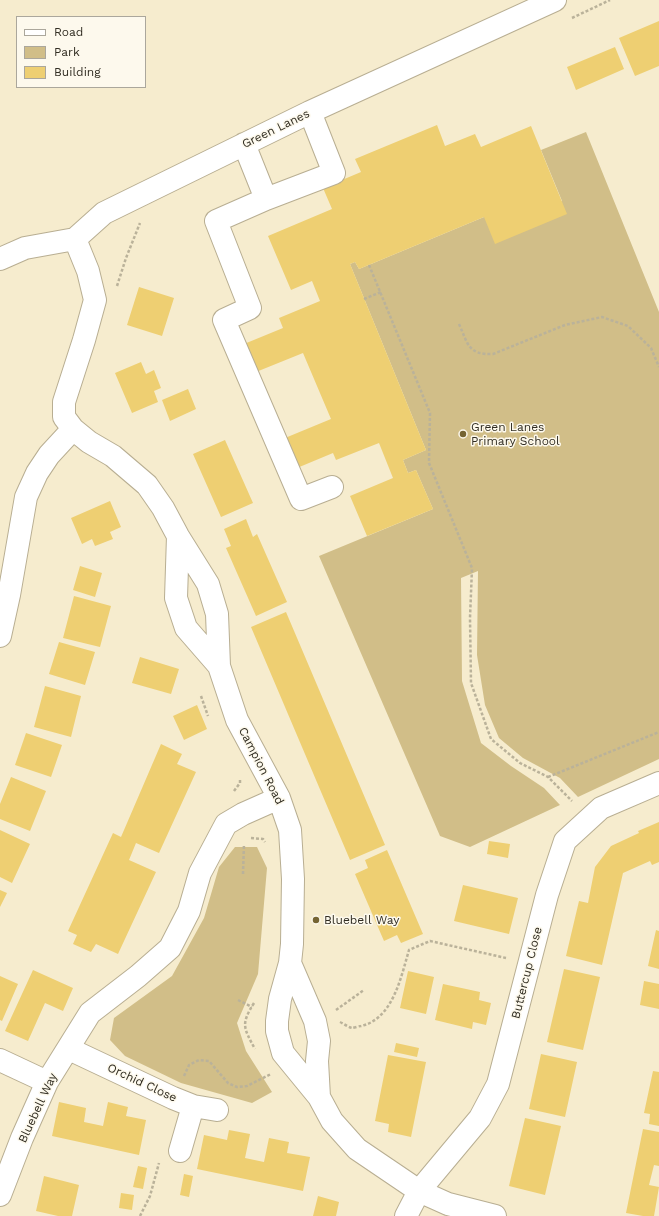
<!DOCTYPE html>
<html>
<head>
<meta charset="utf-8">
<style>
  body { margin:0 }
  #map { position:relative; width:659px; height:1216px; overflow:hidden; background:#f6ecce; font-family:"Work Sans",sans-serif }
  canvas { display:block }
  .legend { position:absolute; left:16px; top:16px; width:130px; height:72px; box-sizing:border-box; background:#fdf9ed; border:1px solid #aba79c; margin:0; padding:5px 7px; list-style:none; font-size:12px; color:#312d22 }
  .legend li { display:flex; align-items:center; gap:8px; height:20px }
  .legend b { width:20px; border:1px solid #aba79c }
</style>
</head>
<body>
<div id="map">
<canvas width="659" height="1216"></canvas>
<ul class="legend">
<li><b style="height:5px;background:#fff"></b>Road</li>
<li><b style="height:11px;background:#d1be88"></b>Park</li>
<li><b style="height:11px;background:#eecf72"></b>Building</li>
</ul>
</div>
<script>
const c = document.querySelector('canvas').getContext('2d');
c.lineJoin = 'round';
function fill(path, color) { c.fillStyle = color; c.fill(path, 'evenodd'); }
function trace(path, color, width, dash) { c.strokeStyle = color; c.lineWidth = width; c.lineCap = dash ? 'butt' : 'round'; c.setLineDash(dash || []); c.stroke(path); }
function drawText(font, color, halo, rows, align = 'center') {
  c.font = font + ' "Work Sans",sans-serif'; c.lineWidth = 3; c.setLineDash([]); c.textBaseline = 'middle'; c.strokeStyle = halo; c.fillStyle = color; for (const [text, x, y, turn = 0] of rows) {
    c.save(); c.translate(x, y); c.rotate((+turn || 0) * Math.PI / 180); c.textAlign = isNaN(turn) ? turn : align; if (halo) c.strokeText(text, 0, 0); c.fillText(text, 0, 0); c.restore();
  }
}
fill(new Path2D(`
  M586 132 659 312V759L578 797 560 778 523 758 499 738 485 705 477 655 478 571 461 578 462 681 481 743 511 766 544 788 560 805 470 847 440 836 319 556 433 509 416 470 408 473 403 460 426 450 350 264 355 262 359 269 484 217 562 201 541 150Z
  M235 847H257L267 868 258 974 237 1023 246 1051 272 1092 252 1103 181 1083 125 1056 110 1040 114 1018 172 976 204 918 219 867Z`), '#d1be88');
fill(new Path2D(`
  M659 21V66L635 76 619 38Z
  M615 47 624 69 576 90 567 67Z
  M437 125 445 146 475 134 481 147 531 126 567 214 495 244 484 217 359 269 355 262 350 264 426 450 403 460 408 473 416 470 433 509 367 536 350 496 393 478 379 443 336 460 333 453 297 468 285 438 331 419 303 353 256 372 244 344 283 328 279 318 320 301 312 281 291 290 268 236 332 209 323 188 361 172 355 159Z
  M139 287 174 298 162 336 127 325Z
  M141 362 146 374 154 370 161 388 154 391 158 402 132 413 115 373Z
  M188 389 196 409 170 421 162 400Z
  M225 440 253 503 221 517 193 454Z
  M110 501 121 527 110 532 113 539 95 546 92 539 82 544 71 518Z
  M246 519 253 537 257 534 287 602 256 616 226 548 231 546 224 529Z
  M80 566 102 573 95 597 73 590Z
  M74 596 111 606 100 647 63 638Z
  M286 612 385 845 350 860 251 627Z
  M59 642 95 652 85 685 49 674Z
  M140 657 179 669 171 694 132 683Z
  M45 686 81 696 71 737 34 727Z
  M197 705 207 729 184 740 173 716Z
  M26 733 62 745 51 777 15 765Z
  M161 744 182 754 177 764 196 772 159 853 136 843 129 860 156 872 118 954 96 944 91 952 73 944 77 935 68 931 113 833 121 837Z
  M11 777 46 791 30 831 0 819V804Z
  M659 822V862L652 865 650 861 623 873 602 965 566 956 579 901 588 903 595 867 611 846 639 833 638 831Z
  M0 830 30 844 12 883 0 877Z
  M489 841 510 844 508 858 487 854Z
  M387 850 423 934 401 943 397 935 384 941 355 874 368 868 365 860Z
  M463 885 518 898 509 934 454 921Z
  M0 890 7 893 0 907Z
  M656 930 659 931V969L648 966Z
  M564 969 600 977 583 1050 547 1042Z
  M33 970 73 988 63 1011 45 1003 28 1041 5 1031Z
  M408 971 434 977 426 1014 400 1008Z
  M0 976 18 984 2 1021 0 1020Z
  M644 981 659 984V1009L640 1005Z
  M443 984 480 992 479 1000 491 1003 486 1025 473 1022 472 1029 435 1020Z
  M396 1043 419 1048 417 1057 394 1052Z
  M541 1054 577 1062 565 1117 529 1109Z
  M388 1055 426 1062 411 1137 388 1132 389 1124 375 1121Z
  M653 1071 659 1072V1126L649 1124 650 1114 644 1113Z
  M59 1102 86 1108 84 1122 103 1126 108 1102 128 1107 126 1116 146 1120 139 1155 52 1136Z
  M525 1118 561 1126 545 1195 509 1186Z
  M643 1129 659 1132V1166L654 1165 649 1185 659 1187 654 1216H643L626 1213Z
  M229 1130 250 1134 245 1158 264 1162 269 1138 289 1142 287 1153 310 1157 303 1191 197 1169 204 1135 227 1140Z
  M138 1166 147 1168 143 1189 133 1187Z
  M184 1174 193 1176 189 1197 180 1195Z
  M44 1176 79 1185 72 1216H58L36 1211Z
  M121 1193 134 1195 132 1210 119 1208Z
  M318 1196 339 1202 336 1216H313Z`), '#eecf72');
const minor = new Path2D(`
  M244 144 266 199 334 173 310 112
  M266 199 216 221 250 308 224 320 301 499 332 487
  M75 239 88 271 95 300 84 340 64 402V417L73 429 89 442 113 456 147 485 163 508 178 536 208 584 217 614 219 666 237 720 279 798 290 830 293 879 292 944 290 963 280 999 277 1021V1031L283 1053 319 1097 332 1121 357 1149 419 1191 448 1204 495 1216
  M0 259 25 248 75 239 104 213 310 112 555 0
  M178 536 176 598 186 628 219 666
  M0 636 9 595 26 497 37 473 49 455 73 429
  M290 963 315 1021 319 1041 317 1061 319 1097
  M69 1049 173 1098 193 1106 217 1110
  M0 1060 47 1082
  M180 1151 193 1106
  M0 1195 22 1138 47 1082 90 1013 138 976 170 948 189 911 200 873 226 824 243 814 279 798
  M406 1216 419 1191 480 1118 498 1084 547 895 565 841 601 808 659 783`);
trace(minor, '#b8ae92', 24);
trace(new Path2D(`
  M572 18 610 0
  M369 265 430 413 429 463 472 568 470 618 471 683 491 739 520 763 548 777 572 801
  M117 286 126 258 140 223
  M364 299 381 292
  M459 324C468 344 468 355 493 354L565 325 602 317 628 326 651 348 659 367
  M201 696 208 716
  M548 777 659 732
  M234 791 240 783V778
  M251 838 263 839 265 842
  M243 874 244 844
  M238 1000 252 1007
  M254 1003C241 1024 243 1027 255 1049
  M336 1010 364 990
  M340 1022C344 1024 348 1027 352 1028 354 1028 359 1026 361 1026 393 1019 401 977 409 950L430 941 506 958
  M184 1076 189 1065 199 1060 209 1061 228 1083 237 1087 247 1086 271 1074
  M140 1216 150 1196 159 1163`), '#bab29a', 2.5, [3, 2]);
trace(minor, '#fff', 22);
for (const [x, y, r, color] of [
  [463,434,4,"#756432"],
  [316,920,4,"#756432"]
]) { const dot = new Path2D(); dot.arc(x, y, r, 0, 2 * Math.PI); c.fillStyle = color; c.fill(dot); trace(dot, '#fdf9ed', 1.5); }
drawText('12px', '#312d22', '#fdf9ed', [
  ["Green Lanes",276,129,-26],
  ["Campion Road",261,766,63],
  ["Buttercup Close",527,973,-76],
  ["Orchid Close",142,1083,25],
  ["Bluebell Way",38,1108,-65]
]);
drawText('12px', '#312d22', '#fdf9ed', [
  ["Green Lanes",471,427],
  ["Primary School",471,441],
  ["Bluebell Way",324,920]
], 'left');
</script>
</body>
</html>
